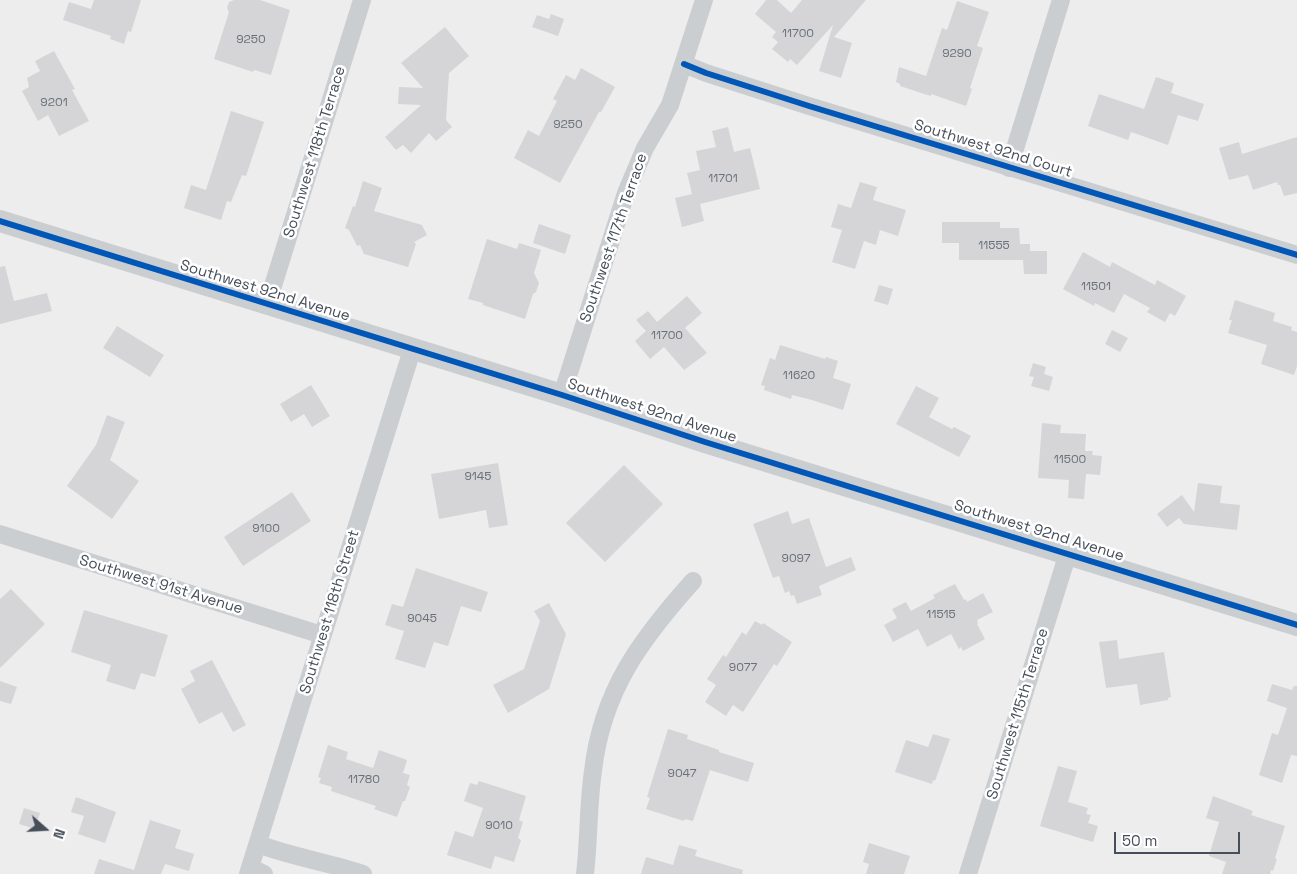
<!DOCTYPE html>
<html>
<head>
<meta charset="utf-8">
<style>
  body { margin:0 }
  #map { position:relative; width:1297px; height:874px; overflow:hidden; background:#eeeded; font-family:"Space Grotesk",sans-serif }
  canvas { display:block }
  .north { position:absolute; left:20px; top:804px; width:50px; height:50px; -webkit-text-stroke:4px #fff; paint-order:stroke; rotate:109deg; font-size:14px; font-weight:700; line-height:20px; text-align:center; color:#454e59 }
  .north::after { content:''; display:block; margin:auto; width:18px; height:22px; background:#454e59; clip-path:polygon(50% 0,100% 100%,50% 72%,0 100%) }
  .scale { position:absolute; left:1114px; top:832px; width:126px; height:22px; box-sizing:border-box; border:2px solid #454e59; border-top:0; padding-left:6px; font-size:15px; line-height:18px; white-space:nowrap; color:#454e59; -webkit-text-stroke:4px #fff; paint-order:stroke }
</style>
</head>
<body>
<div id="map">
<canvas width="1297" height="874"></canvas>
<div class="north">N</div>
<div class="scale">50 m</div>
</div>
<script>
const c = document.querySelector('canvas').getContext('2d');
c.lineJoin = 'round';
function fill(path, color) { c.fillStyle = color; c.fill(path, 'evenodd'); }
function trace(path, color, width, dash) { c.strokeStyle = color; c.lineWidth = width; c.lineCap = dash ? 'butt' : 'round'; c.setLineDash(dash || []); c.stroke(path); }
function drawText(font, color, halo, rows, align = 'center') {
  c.font = font + ' "Space Grotesk",sans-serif'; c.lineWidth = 5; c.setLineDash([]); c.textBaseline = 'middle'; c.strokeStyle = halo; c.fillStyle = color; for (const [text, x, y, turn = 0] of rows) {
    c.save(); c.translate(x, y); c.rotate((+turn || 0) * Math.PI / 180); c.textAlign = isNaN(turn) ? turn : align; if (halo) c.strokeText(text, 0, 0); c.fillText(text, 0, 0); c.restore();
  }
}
fill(new Path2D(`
  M94 0H141L131 32 128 31 124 44 110 39 111 36 63 20 69 2 91 9Z
  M234 0H260L290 10 271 75 254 70 253 72 214 59 229 12 227 8 229 2Z
  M766 0H777L791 13 802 0H866L834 37 852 43 841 78 819 71 833 25 797 65 790 59 788 62 772 49 778 42 772 37 776 32 755 14Z
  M957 1 989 12 977 46 983 48 970 88 972 89 966 106 931 94V96L921 93 900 86V84L896 82 899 67 926 76 942 28 947 30Z
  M551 14 564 19 558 36 532 27 537 15 549 19Z
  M445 27 469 56 449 73 446 120 452 127 436 141 429 133 411 153 403 145 396 150 385 137 421 105 398 104 399 87 423 88 401 63Z
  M54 51 75 89 72 90 89 121 59 136 48 115 38 121 22 91 29 87 27 78 40 71 35 61Z
  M581 68 615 87 601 112H599L560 183 514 158 528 130 539 136 557 101 553 99 566 75 575 80Z
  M1156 77 1174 83 1171 93 1204 104 1198 121 1178 115 1168 145 1131 132 1128 140 1088 126 1099 94 1144 109Z
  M231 111 264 122 246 176 242 175 231 202 227 201 221 220 184 208 191 185 206 190Z
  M728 127 734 152 750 148 760 189 700 204 704 221 682 227 675 198 692 194 687 173 700 170 696 151 716 147 712 131Z
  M1297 137V193L1284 196 1280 185H1278L1277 182 1253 190 1248 175 1229 180 1219 148 1239 142 1242 154Z
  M363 181 382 188 374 211 422 225 427 235 414 242 416 244 408 267 364 254 360 245 357 246 349 230 345 228 353 206 355 207Z
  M860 182 877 187 873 200 906 210 898 236 880 230 876 245 864 241 855 269 832 262 842 230 831 227 838 204 851 208Z
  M942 222H1000V228H1019L1020 244H1030V251H1047V274H1024L1023 260H959V243H942Z
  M539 224 571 235 565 254 533 243Z
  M487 239 517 249 519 243 541 250 534 273 539 283 536 292 533 294 525 319 483 305V303L468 299Z
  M1083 252 1110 267 1112 262 1155 285 1157 280 1186 296 1175 316 1170 313 1165 322 1147 312 1150 308 1124 294 1114 313 1095 303 1094 306 1063 289Z
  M5 266 14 301 47 293 52 311 0 324V267Z
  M879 285 893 289 888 305 874 301Z
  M687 296 702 313 685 328 707 353 684 370 664 347 650 359 635 341 646 331 636 320 648 311 657 322Z
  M1235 300 1275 313 1273 321 1292 327 1291 330 1297 332V366L1294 375 1261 364 1267 345 1228 333 1232 320H1229Z
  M117 326 164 355 150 377 103 348Z
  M1112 330 1128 338 1120 352 1105 344Z
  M780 345 825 359 826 357 838 361 833 378 851 384 843 410 812 400 792 395 791 399 764 390 765 386 761 385 770 358 775 360Z
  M1033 363 1046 367 1044 374 1053 377 1049 391 1031 386 1034 377 1029 376Z
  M311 385 330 416 312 427 304 414 291 422 280 404Z
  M916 386 939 398 929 417 952 429 954 427 971 436 959 457 896 424Z
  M107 415 125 422 110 460 139 481 112 519 67 486 96 445Z
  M1042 423 1061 425 1060 433 1086 434 1085 451H1093L1092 455 1102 456 1100 475 1086 474 1084 499 1068 498 1069 480 1038 478Z
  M498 463 508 525 489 528 486 510 439 519 431 474Z
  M624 465 663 504 605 562 566 523Z
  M1198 483 1222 486 1220 503 1240 505 1237 530 1184 524 1179 518 1167 527 1157 514 1182 495 1194 512Z
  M292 492 311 521 243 566 224 537Z
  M788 511 792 524 809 518 826 567 851 557 856 570 819 586 822 595 797 604 794 595 791 596 789 591 785 593 779 576 773 578 753 524Z
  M416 568 488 592 481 612 461 606 448 646 434 642 425 668 395 659 404 631 385 625 392 604 403 607Z
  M955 584 964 600 966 599 967 602 983 593 993 612 977 620 978 623 977 624 985 639 963 651 961 647 959 649 951 634 927 647 918 629 893 642 884 625 897 618 892 609 906 602 911 611 935 598 933 595Z
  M11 589 45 624 0 668V599Z
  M549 603 566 634 549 689 508 713 493 685 524 669 540 621 534 611Z
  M84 610 168 635 155 677 141 673 135 690 106 681 111 665 71 652Z
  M755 621 762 625 763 623 792 642 777 666 774 664 743 712 733 705 726 716 705 702 716 685 707 679 723 655 726 657 742 632 746 635Z
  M1117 640 1119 659 1164 652 1171 697 1168 698V700L1140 705 1137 684 1106 688 1099 642Z
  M212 660 246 725 233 732 222 712 199 724 181 689 195 681 190 671Z
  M0 681 17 687 11 704 0 701Z
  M1272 684 1292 690 1294 686H1297V756L1291 755 1282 783 1259 775 1272 733 1278 735 1287 708 1267 701Z
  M668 729 688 735 687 739 719 750V752L754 763 748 782 710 770 693 821 685 819 684 821 646 809 650 798 647 797Z
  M933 734 950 739 935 781 933 780 932 784 895 772 906 740 928 747Z
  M328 745 348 752 346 759 373 768 379 750 407 760 403 773 410 775 407 785 410 787 405 801H403L397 817 374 809 376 806 331 791 332 787 319 783 321 778 318 777Z
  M1058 766 1077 771 1068 802 1088 808 1086 814 1091 815 1088 823 1098 826 1093 842 1040 826Z
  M479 781 526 796 519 820 523 822 518 838 521 840 514 862 495 856 491 869 447 855 455 831 473 837 483 808 464 801 470 783 477 785Z
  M1213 796 1253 811 1251 815 1285 826 1275 858 1277 859 1273 871 1271 870 1270 874H1222L1226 862 1209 856 1219 822 1206 818Z
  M76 797 116 812 105 843 78 834 84 816 71 812Z
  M24 808 40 813 35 829 19 824Z
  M150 820 181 830 175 848 194 854 189 871 165 864 161 874H94L99 859 134 870Z
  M869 843 910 856 904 874H866L869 864 863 862Z
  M679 845 697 850 695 856 743 870 742 874H641L646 857 673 865Z`), '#d5d5d7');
trace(new Path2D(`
  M684 64 706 73 809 106 1297 255
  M1009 168 1061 0
  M267 305 362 0
  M562 395 626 193 645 148 670 105 704 0
  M0 534 322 635
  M258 844C292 857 328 862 363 874
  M250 867 264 874
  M248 874 412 350
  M585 874C589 840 588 805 593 771 602 691 641 639 693 581
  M968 874 1068 553`), '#cbced1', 18);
trace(new Path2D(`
  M0 221 562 395 705 442 1297 625`), '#cbced1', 22);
trace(new Path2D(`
  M684 64 706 73 809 106 1297 255
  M0 221 562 395 705 442 1297 625`), '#0057b8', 6);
drawText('12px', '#6a717a', null, [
  ["11700",798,34],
  ["9250",251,40],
  ["9290",957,54],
  ["9201",54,103],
  ["9250",568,125],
  ["11701",723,179],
  ["11555",994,246],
  ["11501",1096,287],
  ["11700",667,336],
  ["11620",799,376],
  ["11500",1070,460],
  ["9145",478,477],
  ["9100",266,529],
  ["9097",796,559],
  ["11515",941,615],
  ["9045",422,619],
  ["9077",743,668],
  ["9047",682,774],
  ["11780",364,780],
  ["9010",499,826]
]);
drawText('15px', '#454e59', '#fff', [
  ["Southwest 92nd Court",993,149,17],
  ["Southwest 118th Terrace",315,152,-73],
  ["Southwest 117th Terrace",614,238,-71],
  ["Southwest 92nd Avenue",265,291,17],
  ["Southwest 92nd Avenue",652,411,18],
  ["Southwest 92nd Avenue",1039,531,17],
  ["Southwest 91st Avenue",161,585,17],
  ["Southwest 118th Street",330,612,-73],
  ["Southwest 115th Terrace",1018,714,-73]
]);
</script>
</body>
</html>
